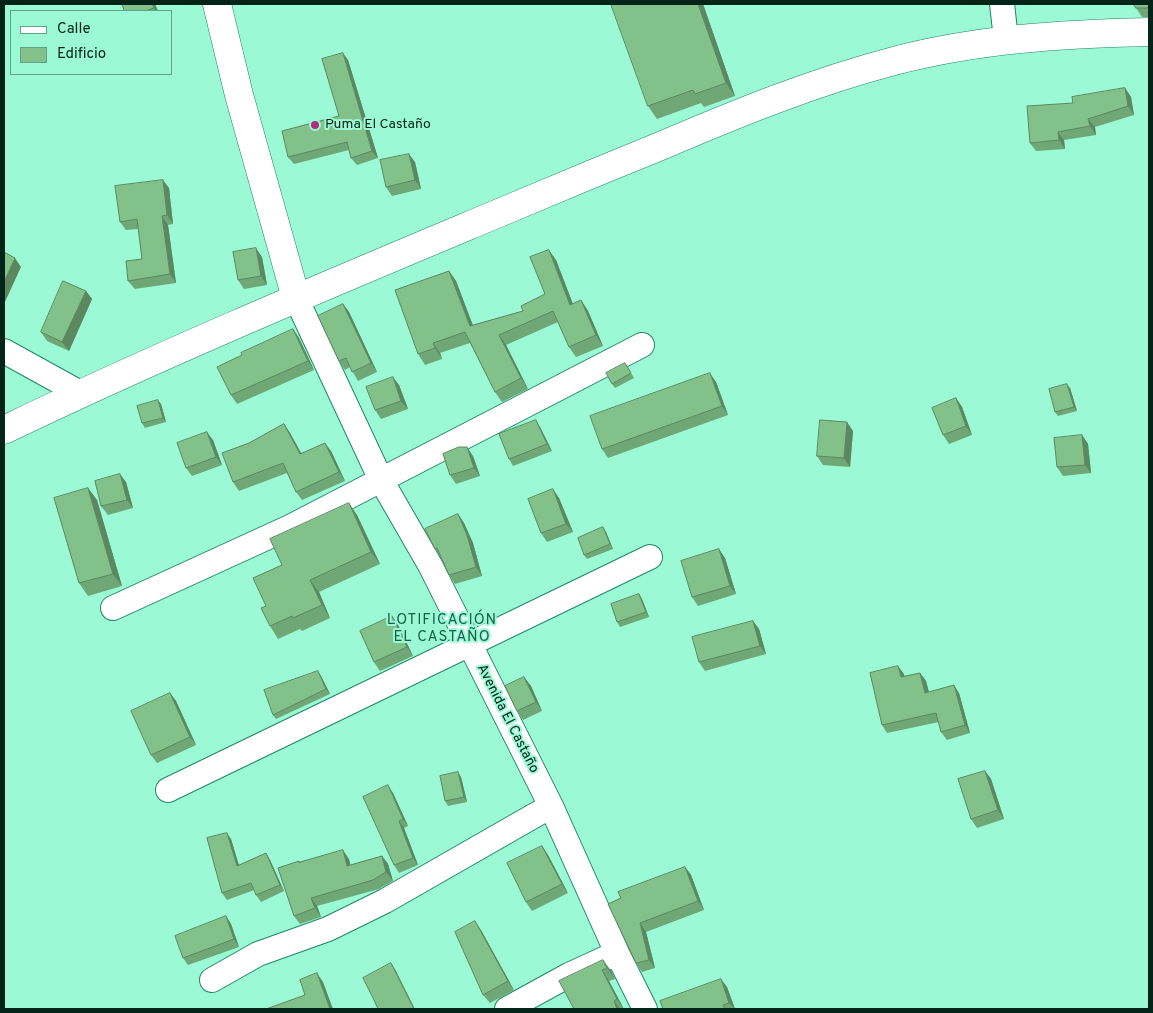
<!DOCTYPE html>
<html>
<head>
<meta charset="utf-8">
<style>
  body { margin:0 }
  #map { position:relative; width:1153px; height:1013px; overflow:hidden; background:#9bf9d5; font-family:Overpass,sans-serif }
  canvas { display:block }
  .frame { position:absolute; inset:0; border:5px solid #042319; pointer-events:none }
  .legend { position:absolute; left:10px; top:10px; width:162px; height:65px; box-sizing:border-box; background:#9bf9d5; border:1px solid #5fa38a; margin:0; padding:6px 9px; list-style:none; font-size:15px; color:#042319 }
  .legend li { display:flex; align-items:center; gap:10px; height:25px }
  .legend b { width:25px; border:1px solid #5fa38a }
</style>
</head>
<body>
<div id="map">
<canvas width="1153" height="1013"></canvas>
<div class="frame"></div>
<ul class="legend">
<li><b style="height:6px;background:#fff"></b>Calle</li>
<li><b style="height:14px;background:#82c28a"></b>Edificio</li>
</ul>
</div>
<script>
const c = document.querySelector('canvas').getContext('2d');
c.lineJoin = 'round';
function trace(path, color, width, dash) { c.strokeStyle = color; c.lineWidth = width; c.lineCap = dash ? 'butt' : 'round'; c.setLineDash(dash || []); c.stroke(path); }
function fill(path, color) { c.fillStyle = color; c.fill(path, 'evenodd'); }
function drawText(font, color, halo, rows, align = 'center') {
  c.font = font + ' Overpass,sans-serif'; c.lineWidth = 4; c.setLineDash([]); c.textBaseline = 'middle'; c.strokeStyle = halo; c.fillStyle = color; for (const [text, x, y, turn = 0] of rows) {
    c.save(); c.translate(x, y); c.rotate((+turn || 0) * Math.PI / 180); c.textAlign = isNaN(turn) ? turn : align; if (halo) c.strokeText(text, 0, 0); c.fillText(text, 0, 0); c.restore();
  }
}
const street = new Path2D(`
  M1002 4 1006 39
  M296 298 381 480 430 565 551 806 617 953 645 1009
  M4 351 80 393
  M113 608 290 527 642 345
  M168 790 650 557
  M212 980 258 954 328 929 385 901 551 806
  M507 1009 569 975 617 953`);
const secondary = new Path2D(`
  M217 4 239 95 296 298
  M4 430C162 354 325 286 487 218 546 193 604 169 663 145 738 113 814 82 894 61 977 39 1063 34 1149 32`);
trace(street, '#208767', 26);
trace(secondary, '#208767', 29);
trace(street, '#fff', 24);
trace(secondary, '#fff', 28);
fill(new Path2D(`
  M122 4H155L158 11H125Z
  M703 4 735 96 704 107 701 103 657 119 648 106Z
  M1149 4V17H1142L1136 8Z
  M348 60 378 158 357 165 351 158 349 150 294 164 288 157 339 116Z
  M1125 88 1131 97 1134 115 1095 127 1096 135 1064 140 1065 149 1036 151 1030 143 1073 103Z
  M415 162 421 189 392 196 386 187Z
  M169 188 173 224 168 225 176 283 135 289 128 281 142 259 138 229 126 230 120 222Z
  M262 257 267 285 244 289 238 280Z
  M556 260 573 304 581 300 588 311 603 346 576 357 569 347 558 322 506 345 528 389 502 402 495 392 470 343 440 353 442 359 425 365 418 354 449 271 456 281 473 325 523 311 545 294Z
  M86 291 92 299 69 351 47 341 41 332Z
  M343 304 349 312 377 372 358 381 350 367 345 370 339 361Z
  M293 329 299 338 314 370 237 404 231 395Z
  M628 368 634 378 615 388 612 384Z
  M716 382 728 415 608 458 602 449Z
  M399 385 408 409 381 419 375 410Z
  M1070 388 1077 411 1058 416 1055 412Z
  M956 398 962 407 972 435 949 444 943 435Z
  M161 404 166 422 145 428 142 423Z
  M284 424 290 433 301 453 331 451 345 481 302 500 296 492 287 473 239 491 233 482 249 443Z
  M540 427 552 451 513 466 509 459Z
  M853 431 850 467 823 465 817 456Z
  M1082 435 1088 444 1091 473 1063 476 1057 467Z
  M213 440 222 465 192 476 186 468Z
  M473 456 480 476 456 484 450 475Z
  M126 482 133 508 108 515 101 506Z
  M88 488 97 500 122 586 88 596 79 583Z
  M559 498 573 532 547 542 541 533Z
  M458 514 464 523 473 543 482 576 455 584 449 575 440 556 435 549Z
  M357 515 380 564 319 592 330 618 302 631 300 629 278 639 270 626 266 606 282 565Z
  M606 532 613 549 587 559 584 555Z
  M725 558 736 594 698 606 692 597Z
  M639 594 642 599 649 617 620 627 617 622Z
  M392 616 398 625 413 656 380 671 374 662Z
  M753 621 759 629 766 654 705 671 699 662Z
  M920 673 926 681 929 692 959 693 970 733 947 740 941 732 939 722 887 733 882 725 904 674V677Z
  M321 676 330 694 276 719 273 715Z
  M524 677 531 686 542 711 523 720 517 711Z
  M170 693 176 701 196 745 157 763 151 755Z
  M985 771 991 779 1004 819 977 828 971 819Z
  M461 777 467 802 448 806 445 801Z
  M393 793 408 826 404 828 418 865 399 873 394 865Z
  M231 839 239 865 266 853 270 860 284 891 261 902 256 895 254 890 227 900 222 893Z
  M542 846 548 855 568 893 532 911 526 902Z
  M382 856 388 864 393 881 379 889 317 906 321 917 300 924 294 916 300 862 349 859 350 865Z
  M685 867 691 875 704 910 646 932 655 968 642 972 636 963 608 904Z
  M226 916 231 924 239 947 188 965 183 958Z
  M481 930 514 990 490 1003 483 995Z
  M603 960 611 971 615 979 609 981 624 1009H574Z
  M727 987 735 1009H663Z`), '#70a777');
fill(new Path2D(`
  M152 4H155L158 11H156Z
  M698 4H703L735 96 726 83Z
  M343 53 348 60 378 158 372 151Z
  M1125 88 1131 97 1134 115 1128 106Z
  M1088 119 1095 127 1096 135 1090 126Z
  M1058 132 1064 140 1065 149 1059 140Z
  M409 154 415 162 421 189 415 180Z
  M163 180 169 188 173 224 167 215Z
  M162 216 168 225 176 283 170 274Z
  M256 248 262 257 267 285 261 276Z
  M549 250 556 260 577 315 570 305Z
  M15 258 21 267 4 304V282Z
  M449 271 456 281 477 337 470 326Z
  M86 291 92 299 69 351 62 342Z
  M581 300 588 311 603 346 596 335Z
  M343 304 349 312 377 372 371 363Z
  M293 329 299 338 314 370 308 361Z
  M499 335 506 345 528 389 521 378Z
  M433 343 440 353 442 359 435 348Z
  M710 373 716 382 728 415 722 406Z
  M393 377 399 385 408 409 401 401Z
  M1067 384 1070 388 1077 411 1074 407Z
  M956 398 962 407 972 435 966 426Z
  M158 400 161 404 166 422 163 418Z
  M536 420 540 427 552 451 547 444Z
  M847 422 853 431 850 467 844 458Z
  M284 424 290 433 306 462 300 454Z
  M207 432 213 440 222 465 216 457Z
  M1082 435 1088 444 1091 473 1085 465Z
  M325 443 331 451 345 481 339 472Z
  M467 447 473 456 480 476 474 468Z
  M120 474 126 482 133 508 127 500Z
  M88 488 97 500 122 586 113 574Z
  M553 489 559 498 573 532 566 524Z
  M349 503 357 515 380 564 371 552Z
  M458 514 464 523 473 543 482 576 476 567Z
  M603 527 606 532 613 549 610 544Z
  M719 549 725 558 736 594 730 586Z
  M310 580 319 592 330 618 322 605Z
  M639 594 642 599 649 617 646 612Z
  M392 616 398 625 413 656 407 647Z
  M753 621 759 629 766 654 760 646Z
  M898 666 904 674 906 685 901 677Z
  M318 671 321 676 330 694 326 689Z
  M920 673 926 681 931 701 925 693Z
  M524 677 531 686 542 711 536 702Z
  M954 685 959 693 970 733 965 725Z
  M170 693 176 701 196 745 190 737Z
  M985 771 991 779 1004 819 998 810Z
  M458 772 461 777 467 802 464 797Z
  M388 785 393 793 408 826 403 819Z
  M399 821 404 828 418 865 413 858Z
  M227 833 231 839 241 873 237 866Z
  M542 846 548 855 568 893 562 884Z
  M343 850 349 859 353 875 347 866Z
  M266 853 270 860 284 891 280 885Z
  M382 856 388 864 393 881 386 872Z
  M685 867 691 875 704 910 698 901Z
  M311 898 317 906 321 917 315 908Z
  M226 916 231 924 239 947 234 939Z
  M475 921 481 930 514 990 508 981Z
  M640 923 646 932 655 968 649 960Z
  M603 960 611 971 615 979 607 968Z
  M391 963 396 971 415 1009H414Z
  M602 970 609 981 624 1009 617 999Z
  M317 973 323 982 333 1009H330Z
  M721 979 727 987 735 1009 729 1003Z
  M614 1001 620 1009H617Z`), '#5b8861');
const building = new Path2D(`
  M122 4H152L154 8 145 11H125Z
  M611 4H698L726 83 695 94 693 90 648 106Z
  M1134 4H1149V7L1146 8H1136Z
  M343 53 372 151 351 158 347 142 288 157 282 131 339 116 322 59Z
  M1125 88 1128 106 1088 119 1090 126 1058 132 1059 140 1030 143 1027 106 1073 103 1072 97Z
  M409 154 415 180 386 187 380 160Z
  M163 180 167 215 162 216 170 274 128 281 126 261 142 259 137 219 120 222 115 186Z
  M256 248 261 276 238 280 233 252Z
  M549 250 570 305 581 300 596 335 569 347 553 311 499 335 521 378 495 392 465 332 433 343 435 348 418 354 395 290 449 271 470 326 523 311 521 306 545 294 530 257Z
  M4 252 15 258 4 282Z
  M63 281 86 291 62 342 41 332Z
  M343 304 371 363 352 372 346 358 339 361 318 316Z
  M293 329 308 361 231 395 217 367 242 355 241 353Z
  M625 363 631 373 612 384 606 373Z
  M710 373 722 406 602 449 590 416Z
  M393 377 401 401 375 410 366 387Z
  M1067 384 1074 407 1055 412 1049 389Z
  M956 398 966 426 943 435 932 408Z
  M158 400 163 418 142 423 137 406Z
  M536 420 547 444 509 459 499 434Z
  M820 420 847 422 844 458 817 456Z
  M284 424 300 454 325 443 339 472 296 492 283 463 233 482 222 453 249 443Z
  M207 432 216 457 186 468 177 443Z
  M1082 435 1085 465 1057 467 1054 438Z
  M459 447H467L474 468 450 475 443 454Z
  M120 474 127 500 101 506 95 481Z
  M88 488 113 574 79 583 54 498Z
  M553 489 566 524 541 533 528 499Z
  M349 503 371 552 310 580 322 605 293 618 292 616 270 626 261 608 266 606 253 578 282 565 270 539Z
  M458 514 467 535 476 567 449 575 437 548 435 549 425 529Z
  M603 527 610 544 584 555 578 538Z
  M719 549 730 586 692 597 681 561Z
  M639 594 646 612 617 622 611 604Z
  M392 616 407 647 374 662 360 631Z
  M753 621 760 646 699 662 692 637Z
  M898 666 901 677 920 673 925 693 954 685 965 725 941 732 936 713 882 725 870 673Z
  M318 671 326 689 273 715 264 690Z
  M524 677 536 702 517 711 505 686Z
  M170 693 190 737 151 755 131 711Z
  M985 771 998 810 971 819 958 779Z
  M458 772 464 797 445 801 440 776Z
  M388 785 403 819 399 821 413 858 394 865 363 797Z
  M227 833 237 866 266 853 280 885 256 895 251 883 222 893 207 838Z
  M542 846 562 884 526 902 507 863Z
  M343 850 347 866 382 856 386 872 373 880 311 898 315 908 294 916 278 868 299 861V862Z
  M685 867 698 901 640 923 649 960 636 963 608 904 621 898 618 892Z
  M226 916 234 939 183 958 175 936Z
  M475 921 508 981 483 995 455 932Z
  M603 960 607 968 602 970 617 999 614 1001 617 1009H574L559 981Z
  M391 963 414 1009H378L374 1000 363 978Z
  M317 973 330 1009H266L305 995 300 980Z
  M721 979 729 1003 723 1005 725 1009H663L660 1001Z`);
fill(building, '#82c28a');
trace(building, '#5b8861', 1);
for (const [x, y, r, color] of [
  [315,125,5,"#ad2e7c"]
]) { const dot = new Path2D(); dot.arc(x, y, r, 0, 2 * Math.PI); c.fillStyle = color; c.fill(dot); trace(dot, '#9bf9d5', 2); }
drawText('14px', '#042319', '#9bf9d5', [
  ["Puma El Castaño",325,125]
], 'left');
drawText('14px', '#042319', '#9bf9d5', [
  ["Avenida El Castaño",507,719,63]
]);
c.letterSpacing = '1px';
drawText('15px', '#15624b', '#9bf9d5', [
  ["LOTIFICACIÓN",442,621],
  ["EL CASTAÑO",442,638]
]);
c.letterSpacing = '0px';
</script>
</body>
</html>
